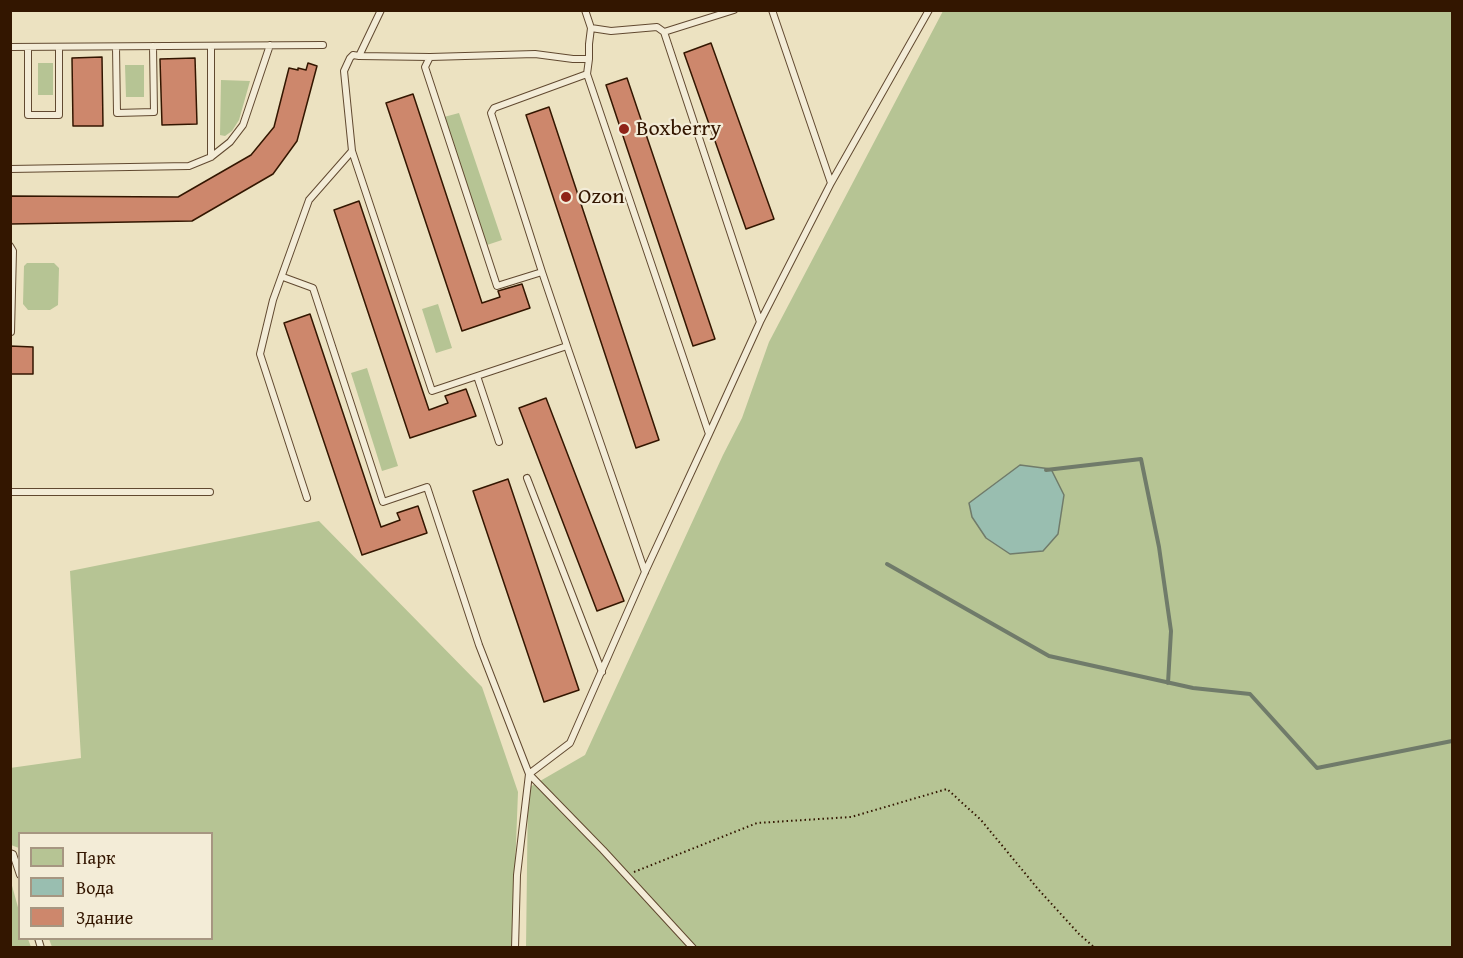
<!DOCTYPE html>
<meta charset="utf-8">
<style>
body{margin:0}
#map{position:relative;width:1463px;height:958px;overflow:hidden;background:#ece2c1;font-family:"Gentium Book Plus",serif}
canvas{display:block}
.frame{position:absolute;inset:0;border:12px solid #331600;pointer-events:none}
.legend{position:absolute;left:18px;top:832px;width:195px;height:108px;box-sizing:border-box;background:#f3ecd7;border:2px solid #a69681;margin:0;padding:8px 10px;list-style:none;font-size:18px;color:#331600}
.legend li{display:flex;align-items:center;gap:12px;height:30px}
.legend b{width:30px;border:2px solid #a69681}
</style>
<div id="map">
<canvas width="1463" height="958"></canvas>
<div class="frame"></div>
<ul class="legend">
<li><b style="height:16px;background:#b6c494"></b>Парк</li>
<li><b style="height:16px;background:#99beb0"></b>Вода</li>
<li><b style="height:16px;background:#cd876c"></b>Здание</li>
</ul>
</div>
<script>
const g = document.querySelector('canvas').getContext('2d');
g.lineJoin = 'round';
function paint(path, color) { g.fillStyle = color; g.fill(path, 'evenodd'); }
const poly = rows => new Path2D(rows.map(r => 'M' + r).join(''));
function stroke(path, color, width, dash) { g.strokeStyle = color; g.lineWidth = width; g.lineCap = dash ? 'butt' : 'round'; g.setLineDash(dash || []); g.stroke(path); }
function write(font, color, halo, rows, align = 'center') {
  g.font = font + ' "Gentium Book Plus",serif'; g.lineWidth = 4.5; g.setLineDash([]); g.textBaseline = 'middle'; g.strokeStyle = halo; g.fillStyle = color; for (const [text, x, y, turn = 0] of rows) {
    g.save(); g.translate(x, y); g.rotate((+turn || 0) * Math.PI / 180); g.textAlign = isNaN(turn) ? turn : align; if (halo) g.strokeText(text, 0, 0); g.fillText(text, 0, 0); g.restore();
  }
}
paint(poly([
 [943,11,1452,11,1452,947,526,948,528,788,585,755,723,455,742,418,769,342],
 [38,63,53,63,53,95,38,95],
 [125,65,144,65,144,97,126,97],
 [221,80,250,81,239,120,232,131,225,136,220,135],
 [459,113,502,240,487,245,444,117],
 [27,263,54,263,59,268,58,305,50,310,28,310,23,304,24,266],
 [438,304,452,348,436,353,422,309],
 [367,368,398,466,382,471,351,373],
 [319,521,482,687,518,792,512,947,52,947,49,939,212,938,212,834,20,834,19,848,11,845,10,768,81,758,70,571],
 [11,882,19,911,20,938,28,939,31,947,11,947]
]), '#b6c494');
const water = poly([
 [1020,465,1051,469,1064,495,1058,534,1043,551,1010,554,986,538,972,517,969,503,1020,465]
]);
paint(water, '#99beb0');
stroke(water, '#707b6a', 1.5);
stroke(poly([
 [1046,470,1141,459,1159,547,1171,631,1168,683],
 [887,564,1049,656,1193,688,1250,694,1317,768,1452,741]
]), '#707b6a', 4);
const building = poly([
 [711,43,774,219,746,229,684,53,711,43],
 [102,57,103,126,73,126,72,58,102,57],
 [195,58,197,124,162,125,160,59,195,58],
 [308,63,317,66,297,141,273,174,192,221,10,224,10,196,178,197,251,155,274,127,289,68,298,70,298,68,306,70,308,63],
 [627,78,715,339,693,346,606,85,627,78],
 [413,94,482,303,500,297,498,291,522,284,530,308,462,331,386,103,413,94],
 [549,107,659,440,636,448,526,115,549,107],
 [359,201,429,410,448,403,445,396,466,389,476,416,410,438,334,210,359,201],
 [310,314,381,527,400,520,397,513,418,506,427,533,362,555,284,323,310,314],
 [10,346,33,347,33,374,10,374,10,346],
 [546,398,624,601,597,611,519,408,546,398],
 [508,479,579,690,544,702,473,491,508,479]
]);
paint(building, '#cd876c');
stroke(building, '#331600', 1.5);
const service = poly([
 [381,10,359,56,430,57],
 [664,32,734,10],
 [211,46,211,157],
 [10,47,323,45],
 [28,47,28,115,59,115,59,47],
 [116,47,117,113,154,112,153,46],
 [587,74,709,434,760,322,664,32,657,27,611,31,591,28],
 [352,151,432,391,567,346,542,272,497,286,425,67,430,57,535,54,573,59,589,59,589,44,591,28,585,10],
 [10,169,189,166,211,157,230,142,243,125,270,45],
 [831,183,929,10],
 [10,246,13,251,11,332],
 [542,272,491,113,494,108,587,74,589,59],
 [283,277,313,288,383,502,427,487,479,645,529,774,603,850,693,948],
 [760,322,831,183,772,10],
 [567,346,645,572],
 [477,376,499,442],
 [527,478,602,672],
 [10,492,210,492],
 [307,498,260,354,273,300,309,200,352,151,344,71,350,58,353,55,359,56],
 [10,853,13,854,20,875],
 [38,938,41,948],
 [515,948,517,875,529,774,570,743,645,572,709,434]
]);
stroke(service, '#614930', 8);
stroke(poly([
 [1451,10,1452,12],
 [634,872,757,823,851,817,947,789,981,820,1038,889,1079,934,1095,948]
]), '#331600', 2, [1.5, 3]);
stroke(service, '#f3ecd7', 6);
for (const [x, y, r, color] of [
 [624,129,6,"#8f2418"],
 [566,197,6,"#8f2418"]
]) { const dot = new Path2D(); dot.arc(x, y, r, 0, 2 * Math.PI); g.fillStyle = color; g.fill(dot); stroke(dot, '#f3ecd7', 2); }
write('22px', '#331600', '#f3ecd7', [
 ["Boxberry",636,129],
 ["Ozon",578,197]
], 'left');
</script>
